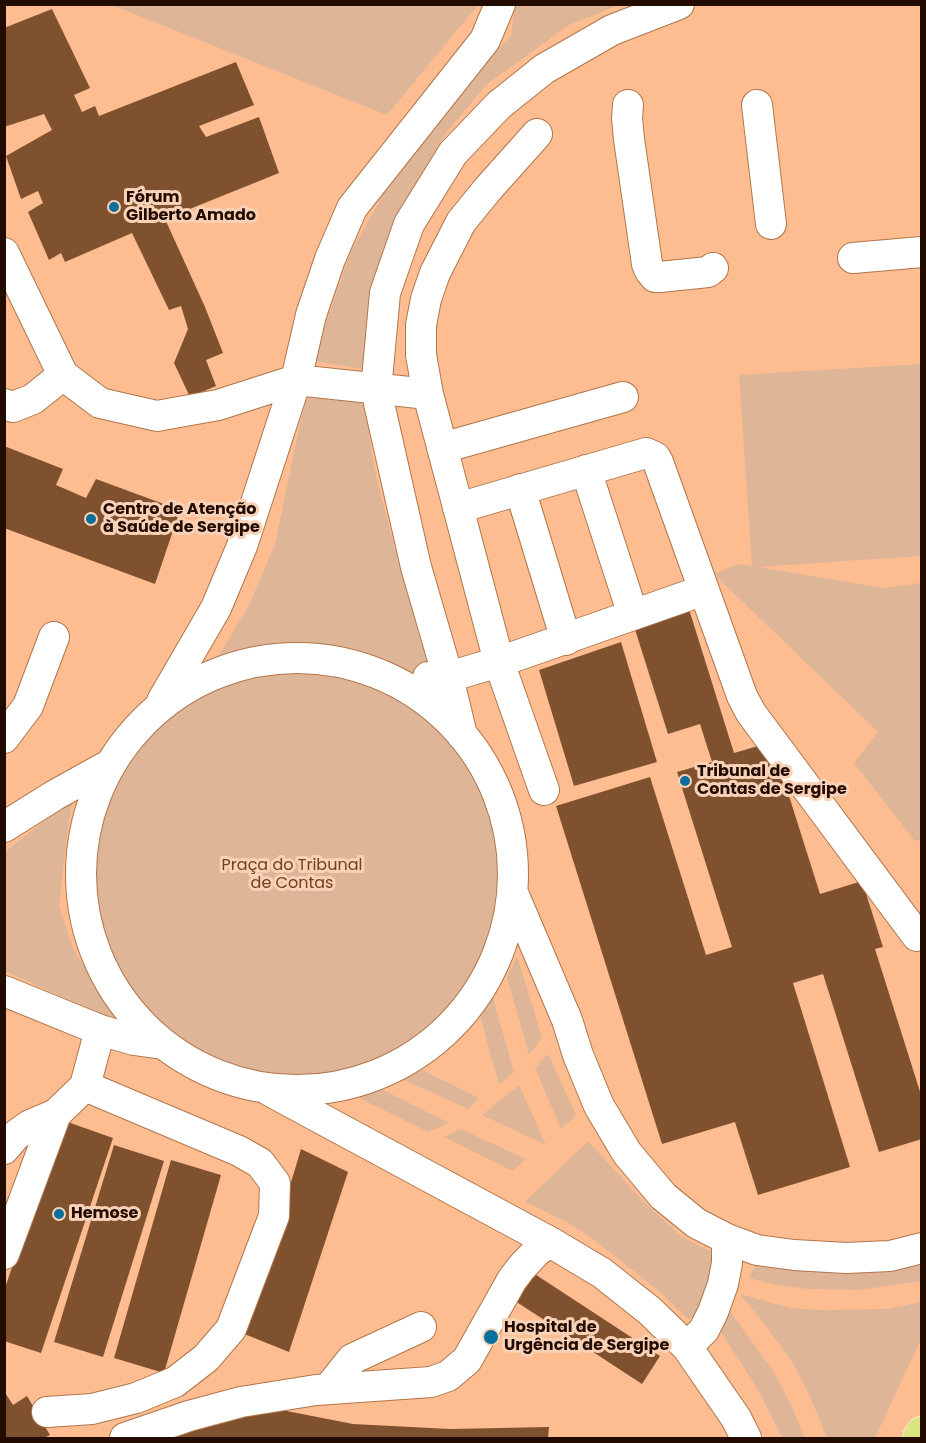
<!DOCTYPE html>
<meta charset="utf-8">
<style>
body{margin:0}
#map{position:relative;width:926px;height:1443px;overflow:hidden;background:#fdbd91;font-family:Poppins,sans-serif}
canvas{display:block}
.frame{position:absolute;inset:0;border:6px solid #220c00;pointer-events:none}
</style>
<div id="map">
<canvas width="926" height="1443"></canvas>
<div class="frame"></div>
</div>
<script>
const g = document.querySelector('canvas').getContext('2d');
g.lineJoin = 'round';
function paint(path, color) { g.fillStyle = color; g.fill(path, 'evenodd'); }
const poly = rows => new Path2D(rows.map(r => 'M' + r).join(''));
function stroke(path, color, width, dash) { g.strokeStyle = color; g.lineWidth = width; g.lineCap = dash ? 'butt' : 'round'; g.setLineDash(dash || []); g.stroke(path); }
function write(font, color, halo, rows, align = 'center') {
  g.font = font + ' Poppins,sans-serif'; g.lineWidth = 6; g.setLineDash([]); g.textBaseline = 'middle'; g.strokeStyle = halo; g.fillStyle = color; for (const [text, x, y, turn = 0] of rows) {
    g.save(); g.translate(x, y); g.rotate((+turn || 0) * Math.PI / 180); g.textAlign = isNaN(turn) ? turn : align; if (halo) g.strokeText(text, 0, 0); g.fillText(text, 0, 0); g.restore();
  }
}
paint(poly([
 [112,5,478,5,387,115],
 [515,5,619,5,569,25,486,85,447,132,412,189,383,254,368,370,313,361,350,253,399,167,461,88,511,36],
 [921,364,921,556,758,567,884,588,921,583,921,841,914,840,854,763,878,732,714,574,738,564,752,566,739,375],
 [307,390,365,401,374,468,399,564,437,681,369,659,299,643,212,667,249,605,275,544],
 '80 875a215 215 0 1 1 430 0a215 215 0 1 1-430 0Z',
 [73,798,67,834,59,906,73,948,116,1021,5,971,5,852],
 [517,956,542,1038,529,1055,507,978],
 [493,998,514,1072,499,1085,479,1012],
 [548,1054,576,1115,561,1129,535,1068],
 [416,1067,479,1098,468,1109,400,1078],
 [373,1085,449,1123,428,1132,349,1093],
 [519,1085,546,1145,482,1115],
 [461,1129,526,1159,513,1171,444,1137],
 [588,1141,641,1199,682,1237,716,1254,699,1315,688,1319,660,1292,593,1239,565,1221,525,1202],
 [758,1259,782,1267,832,1273,888,1271,921,1263,921,1281,860,1290,807,1289,775,1285,749,1278],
 [740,1294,791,1308,821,1310,885,1309,921,1302,921,1339,875,1438,827,1438,809,1394,792,1362,766,1326],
 [729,1310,774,1372,792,1407,805,1438,782,1438,758,1390,719,1329]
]), '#dfb598');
paint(poly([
 [52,9,90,88,74,95,82,112,95,106,99,116,236,62,254,105,199,126,206,137,259,117,279,173,165,219,205,307,223,353,206,360,216,386,190,397,174,363,188,329,181,306,169,310,132,233,65,262,61,253,49,260,28,212,43,203,38,191,21,199,6,156,52,130,44,114,4,127,4,28],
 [4,446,63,469,56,485,86,498,96,479,180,510,155,584,4,528],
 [688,606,734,753,772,742,820,894,862,881,883,947,875,949,922,1098,922,1139,879,1152,823,974,793,983,850,1167,758,1195,735,1122,662,1144,556,806,650,777,706,955,732,947,677,772,712,762,700,724,668,734,633,623],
 [621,642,657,762,574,786,539,670],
 [62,1120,113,1138,41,1353,4,1341,4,1291],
 [114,1145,164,1161,103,1357,54,1342],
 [301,1149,348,1172,289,1352,242,1333,274,1239],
 [171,1160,221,1175,164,1373,114,1358],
 [524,1267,660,1356,642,1384,506,1295],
 [4,1391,13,1405,27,1396,50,1435,44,1438,4,1438],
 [266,1407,353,1424,450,1429,549,1427,548,1438,147,1438]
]), '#80512e');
const minor = poly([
 [628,105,627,118,629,139,647,264,650,271,655,277,660,277,708,272,713,268],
 [757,105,771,224],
 [537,134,487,190,461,222,435,273,426,299,421,325,421,355,428,394,499,662,544,790],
 [4,253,63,375,100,403,157,416,218,405,296,380,428,394],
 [853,258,922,252],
 [4,404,13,407,33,399,63,375],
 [442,448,623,397],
 [586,470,633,615],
 [520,489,566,640],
 [458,508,646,453,655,457,658,462,742,696,751,713,917,936],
 '81 874a216 216 0 1 1 432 0a216 216 0 1 1-432 0Z',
 [428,677,448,677,499,662,704,590],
 [162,701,216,608,242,546,296,380,311,315,330,259,352,208,485,40,500,4],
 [462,735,448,677,416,567,376,390,385,293,409,224,453,153,499,105,544,69,612,30,679,4],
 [4,738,28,706,54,637],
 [4,827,55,795,109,765],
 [513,893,567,1020,578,1055,599,1106,627,1153,663,1196,696,1223,727,1239,757,1250,794,1255,846,1258,890,1256,922,1248],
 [4,991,100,1030,134,1040,163,1044],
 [270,1091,550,1242,602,1273,650,1311,687,1347,736,1418,746,1438],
 [4,1149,16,1135,30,1125,56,1114,85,1086,100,1030],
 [4,1254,56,1114],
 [687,1347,704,1330,713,1312,723,1284,727,1263,727,1239],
 [328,1389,352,1359,421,1327],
 [47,1412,92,1409,136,1398,175,1382,206,1358,231,1329,274,1216,275,1183,260,1163,239,1151,85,1086],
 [125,1438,189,1416,241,1402,316,1390,431,1382,448,1376,467,1360,512,1280,521,1268,537,1251,550,1242]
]);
const major = poly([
 [919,1438,922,1433]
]);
stroke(minor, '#b1764b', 32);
stroke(major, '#fff', 34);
stroke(minor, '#fff', 30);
stroke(major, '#dae580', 33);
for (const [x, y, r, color] of [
 [114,207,6,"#086f9c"],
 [91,519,6,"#086f9c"],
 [685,781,6,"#086f9c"],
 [59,1214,6,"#086f9c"],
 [491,1337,8,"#086f9c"]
]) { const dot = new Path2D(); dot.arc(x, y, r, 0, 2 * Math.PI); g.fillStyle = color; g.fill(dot); stroke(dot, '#f8d1b7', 2); }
write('bold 16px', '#220c00', '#f8d1b7', [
 ["Fórum",126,198],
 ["Gilberto Amado",126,216],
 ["Centro de Atenção",103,510],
 ["à Saúde de Sergipe",103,528],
 ["Tribunal de",697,772],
 ["Contas de Sergipe",697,790],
 ["Hemose",71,1214],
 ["Hospital de",504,1328],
 ["Urgência de Sergipe",504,1346]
], 'left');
write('16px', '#734118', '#f8d1b7', [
 ["Praça do Tribunal",292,866],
 ["de Contas",292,884]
]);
</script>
